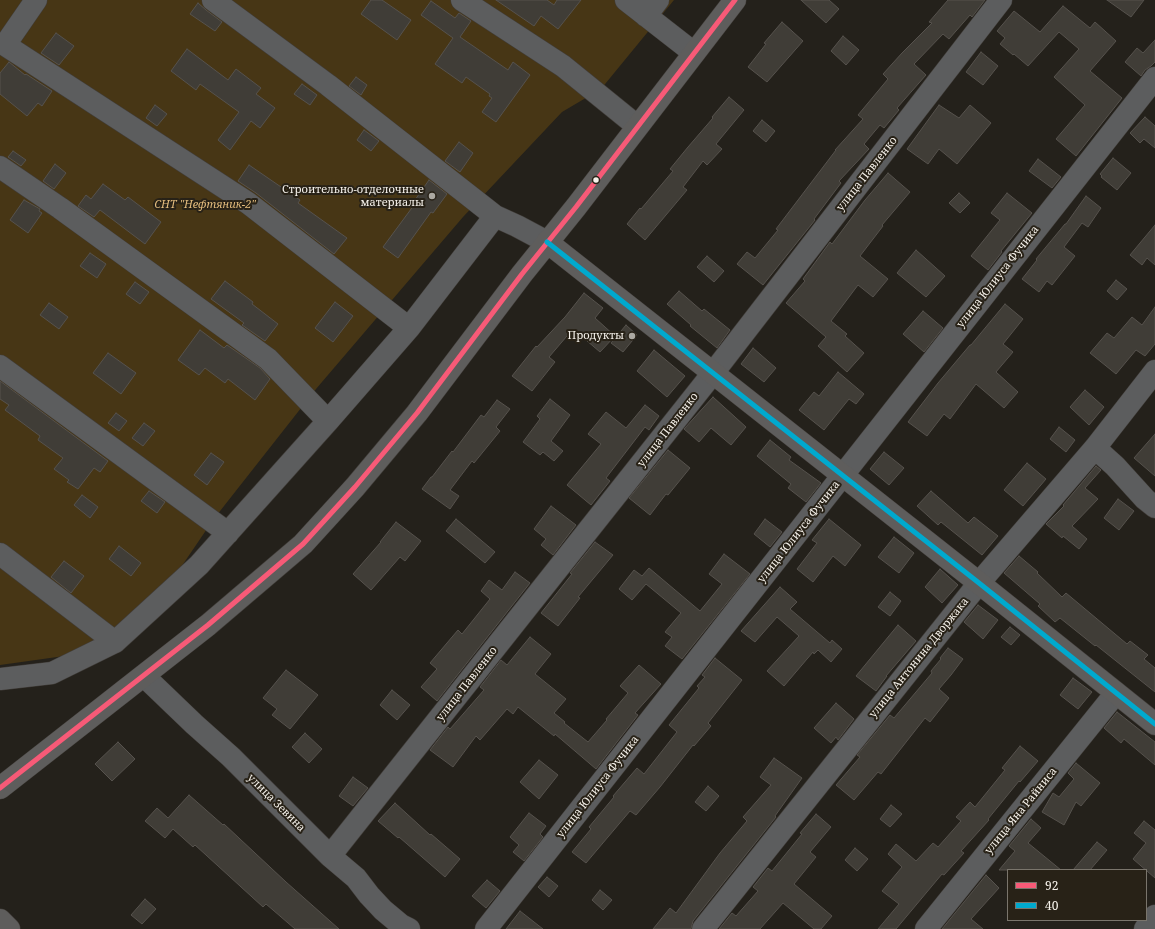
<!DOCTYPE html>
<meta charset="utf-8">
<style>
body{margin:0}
#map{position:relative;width:1155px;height:929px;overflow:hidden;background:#24211b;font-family:"Noto Serif",serif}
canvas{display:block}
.legend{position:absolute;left:1007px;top:869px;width:140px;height:52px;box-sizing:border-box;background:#282217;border:1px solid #7a756c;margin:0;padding:5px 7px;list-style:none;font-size:12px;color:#f6f2eb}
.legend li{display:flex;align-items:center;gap:8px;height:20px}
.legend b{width:20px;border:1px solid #7a756c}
</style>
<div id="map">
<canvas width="1155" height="929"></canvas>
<ul class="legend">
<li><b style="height:5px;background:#f75a77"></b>92</li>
<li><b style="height:5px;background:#00a9ce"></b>40</li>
</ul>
</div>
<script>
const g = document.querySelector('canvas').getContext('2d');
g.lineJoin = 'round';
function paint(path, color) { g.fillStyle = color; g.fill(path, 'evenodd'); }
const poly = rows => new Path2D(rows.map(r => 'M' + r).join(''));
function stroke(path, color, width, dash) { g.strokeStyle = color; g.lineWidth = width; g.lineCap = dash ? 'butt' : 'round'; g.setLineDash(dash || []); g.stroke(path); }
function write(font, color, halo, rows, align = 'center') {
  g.font = font + ' "Noto Serif",serif'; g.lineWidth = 4; g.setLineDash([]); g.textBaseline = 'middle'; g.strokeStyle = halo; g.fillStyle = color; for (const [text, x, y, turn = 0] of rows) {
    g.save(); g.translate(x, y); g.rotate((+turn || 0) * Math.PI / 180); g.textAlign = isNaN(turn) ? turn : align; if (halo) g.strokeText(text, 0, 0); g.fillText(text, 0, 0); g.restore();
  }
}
paint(poly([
 [0,0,674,0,601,89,562,112,463,217,316,389,213,520,156,604,100,651,0,665]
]), '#473615');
const building = poly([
 [371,0,382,0,411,20,397,40,361,14,371,0],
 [496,0,547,0,554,5,557,0,581,0,558,29,541,16,534,26,496,0],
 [801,0,829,0,839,9,826,23,801,0],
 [948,0,985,0,972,17,970,15,949,39,943,34,914,64,926,75,897,108,899,110,884,128,880,125,864,144,869,149,839,181,841,183,814,219,815,220,763,285,737,264,747,252,755,258,778,230,776,229,836,150,835,150,863,119,858,115,888,79,883,74,902,53,932,23,929,22,948,0],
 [1107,0,1144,0,1131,17,1107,0],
 [431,1,455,18,459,13,471,21,460,37,508,70,513,62,530,75,496,122,482,112,492,98,489,96,490,94,466,77,462,83,435,64,453,38,421,15,431,1],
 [198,3,206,10,222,22,215,31,190,14,198,3],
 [1063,6,1090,28,1095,22,1116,41,1090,71,1122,98,1076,156,1056,139,1085,105,1054,77,1079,49,1059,32,1028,66,1014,54,1013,55,1000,44,1005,38,997,31,1014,11,1040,32,1063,6],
 [782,22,803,41,767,82,748,67,766,44,764,43,782,22],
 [56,33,74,46,59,65,41,53,56,33],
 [843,36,859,50,846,65,831,51,843,36],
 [1155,40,1155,62,1151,66,1145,70,1141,76,1125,62,1137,48,1143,53,1155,40],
 [187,49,228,80,236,69,261,88,256,94,275,108,260,128,251,121,230,150,218,140,239,112,200,84,196,90,171,71,187,49],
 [981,52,998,66,983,85,966,72,981,52],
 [9,62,25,75,26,74,52,91,42,106,38,103,27,116,0,94,0,73,9,62],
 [356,77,367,85,361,95,349,86,356,77],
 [302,84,317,95,310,105,294,94,302,84],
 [729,97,744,110,716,144,722,149,707,165,703,161,683,187,687,190,645,240,627,224,640,208,641,209,673,171,670,169,688,147,713,118,712,117,729,97],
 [155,105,167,114,157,126,146,118,155,105],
 [939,105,959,118,970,105,991,123,957,164,939,149,928,164,907,149,939,105],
 [1145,117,1155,126,1155,148,1144,139,1140,143,1130,133,1145,117],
 [762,120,775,131,766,142,753,131,762,120],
 [364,130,379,141,371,151,357,140,364,130],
 [459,142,473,153,460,172,445,161,459,142],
 [13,151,26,160,21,166,8,157,13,151],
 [1113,158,1131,173,1117,190,1101,177,1102,176,1100,174,1113,158],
 [1038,159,1061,177,1052,188,1029,171,1038,159],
 [55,164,66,173,54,189,43,181,55,164],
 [249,165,300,200,298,203,347,238,334,254,256,193,238,181,249,165],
 [888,173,910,192,882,225,883,226,860,256,888,279,873,297,858,285,831,321,847,334,845,336,864,353,847,372,818,346,826,337,786,303,805,281,803,279,830,242,832,244,865,200,888,173],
 [429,180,447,194,433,213,431,212,398,258,383,247,417,201,415,200,429,180],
 [103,184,125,200,128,197,161,222,145,244,100,210,94,217,78,206,86,195,91,199,103,184],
 [959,193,970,203,960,213,949,203,959,193],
 [1007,193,1032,213,1001,251,1002,252,988,270,971,256,1000,220,991,213,1007,193],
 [1086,196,1101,208,1088,227,1082,223,1064,247,1075,256,1052,285,1047,281,1039,292,1022,279,1037,260,1036,259,1065,224,1066,224,1086,196],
 [24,200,40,209,39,211,42,213,28,233,10,220,24,200],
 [1155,225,1155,265,1147,258,1142,265,1130,255,1155,225],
 [916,250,945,276,926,297,897,273,916,250],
 [90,253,106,264,97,278,80,266,90,253],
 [707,256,724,271,714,282,697,267,707,256],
 [1116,280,1127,289,1117,300,1107,291,1116,280],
 [225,281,253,302,252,304,278,324,265,341,242,325,244,323,211,299,225,281],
 [135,282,149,292,140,304,126,294,135,282],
 [679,291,702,311,704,309,730,330,717,348,690,326,691,325,667,304,679,291],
 [584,293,603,308,595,318,615,336,600,352,573,329,549,357,555,362,532,391,512,376,536,346,537,347,565,317,584,293],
 [335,302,353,316,333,342,315,328,335,302],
 [49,303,68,317,59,329,40,315,49,303],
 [1005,304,1023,319,1003,344,1013,352,996,372,1018,392,1004,408,976,384,950,419,944,414,927,436,908,422,938,383,970,345,971,345,1005,304],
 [1155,307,1155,344,1145,356,1136,350,1116,374,1090,353,1107,333,1114,338,1132,317,1142,325,1155,307],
 [923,311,943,328,924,352,903,334,923,311],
 [626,325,637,335,623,352,611,343,626,325],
 [200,330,224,348,227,345,260,368,270,379,255,400,228,379,225,383,205,368,199,375,178,360,200,330],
 [753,348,776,368,764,382,741,364,753,348],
 [654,350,685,376,667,397,637,371,654,350],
 [108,353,136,373,121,394,93,373,108,353],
 [838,372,864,394,856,404,849,399,824,430,799,410,814,392,819,396,838,372],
 [0,381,108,461,100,472,94,468,78,489,67,482,69,480,54,469,63,458,38,440,40,436,5,410,9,405,0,399,0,381],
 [1085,390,1104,407,1089,425,1070,407,1085,390],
 [713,397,746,427,731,445,711,428,699,442,684,429,713,397],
 [550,399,570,415,551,441,563,451,554,461,543,452,540,455,523,442,540,419,537,416,550,399],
 [497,400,510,409,496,427,500,431,474,463,472,461,450,490,459,496,450,509,422,489,431,477,432,477,452,451,453,452,481,415,484,417,497,400],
 [645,405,659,416,649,430,645,427,606,478,610,481,591,505,567,485,601,444,588,434,606,412,626,428,645,405],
 [116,413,127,421,119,431,108,423,116,413],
 [144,423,155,431,143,446,132,438,144,423],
 [1059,427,1075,440,1066,452,1050,439,1059,427],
 [1155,434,1155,476,1134,458,1155,434],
 [770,440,791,457,789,460,821,483,806,502,788,488,791,484,757,456,770,440],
 [668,450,690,468,668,495,666,494,650,515,629,498,668,450],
 [884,452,904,468,889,485,870,469,884,452],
 [211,453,224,462,207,485,194,475,211,453],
 [1027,463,1046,479,1023,506,1004,490,1027,463],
 [1096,466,1101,470,1085,488,1098,499,1072,526,1087,539,1079,549,1063,536,1062,538,1046,524,1064,506,1063,505,1096,466],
 [149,491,165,502,157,513,141,501,149,491],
 [931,491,968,523,974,517,998,536,982,555,941,522,938,525,917,506,931,491],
 [82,495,98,507,90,518,74,505,82,495],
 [1118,499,1134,511,1119,530,1104,518,1118,499],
 [551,506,576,525,553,555,541,545,546,539,534,529,551,506],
 [456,519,495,552,485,563,446,531,456,519],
 [765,519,782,532,770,547,754,534,765,519],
 [829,519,861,545,845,566,833,556,813,582,797,569,817,543,812,540,829,519],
 [396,522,421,541,405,561,400,557,371,590,353,574,381,542,380,542,396,522],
 [894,537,914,553,899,573,878,557,894,537],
 [595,542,613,555,578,597,580,598,558,626,541,613,572,574,570,573,595,542],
 [119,546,141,563,131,576,109,559,119,546],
 [724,554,750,574,682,659,665,646,672,637,665,632,681,613,646,584,632,600,619,589,634,570,642,576,649,568,700,611,722,584,709,574,724,554],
 [1019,556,1038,572,1037,573,1062,597,1066,593,1127,644,1130,641,1148,655,1144,659,1155,668,1155,692,1096,645,1095,646,1060,618,1055,622,1038,606,1040,604,1004,573,1019,556],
 [64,561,84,576,71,593,51,577,64,561],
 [940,569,958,585,942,603,925,587,940,569],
 [515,572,530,583,437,701,421,687,437,669,430,663,458,630,462,634,490,599,481,591,489,580,502,590,515,572],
 [780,587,797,602,790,609,830,643,832,640,842,649,831,662,818,650,814,654,813,652,784,686,767,671,799,636,777,617,755,642,741,631,780,587],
 [890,592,901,601,890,616,878,607,890,592],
 [978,605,998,620,983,639,964,622,978,605],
 [898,625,916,641,886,676,887,676,876,691,856,676,898,625],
 [1010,627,1020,635,1011,645,1001,637,1010,627],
 [530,637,551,654,535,674,566,699,554,713,565,722,564,723,588,742,607,720,606,719,628,693,620,686,639,665,661,684,635,713,638,715,596,769,555,734,554,736,518,707,513,714,507,709,480,740,476,736,453,767,430,750,448,727,450,729,484,690,480,687,501,660,507,665,530,637],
 [948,648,963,659,951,675,939,689,949,698,930,722,925,718,881,774,878,772,854,800,836,785,860,757,857,755,890,715,894,718,932,673,931,671,941,659,940,658,948,648],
 [715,658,742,680,708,723,711,726,694,746,693,745,660,787,636,815,630,811,586,863,572,852,591,829,589,827,614,797,613,796,637,768,644,774,677,732,669,725,699,688,697,686,705,677,702,675,715,658],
 [286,670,318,695,290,729,272,715,277,709,263,698,286,670],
 [1073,678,1092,692,1078,709,1060,695,1073,678],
 [392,690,410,705,397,720,380,705,392,690],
 [836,703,854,719,838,740,836,737,831,743,814,728,836,703],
 [1117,712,1155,742,1155,765,1124,739,1121,743,1104,728,1117,712],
 [305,733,322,749,309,763,292,747,305,733],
 [118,742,135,759,112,781,95,764,118,742],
 [1020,746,1038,761,1020,782,1019,781,988,819,989,820,961,851,964,853,944,875,942,874,896,929,878,929,899,904,882,891,902,867,888,854,896,844,916,861,933,843,938,847,961,821,956,817,970,802,975,807,1005,770,1002,768,1020,746],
 [774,758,802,778,775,816,776,817,693,921,691,929,653,929,670,908,676,913,720,853,747,821,743,817,771,785,760,777,774,758],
 [539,760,558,775,539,799,520,782,539,760],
 [1076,763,1100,783,1081,806,1076,802,1064,825,1042,812,1053,793,1059,797,1074,779,1068,773,1076,763],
 [353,777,368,788,353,806,339,796,353,777],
 [708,786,719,796,706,811,695,802,708,786],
 [189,795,223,825,224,824,286,882,339,929,295,929,266,904,263,907,195,845,193,847,173,829,165,838,145,821,157,808,168,818,189,795],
 [395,803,430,835,431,834,460,859,445,877,399,837,398,838,378,821,395,803],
 [891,805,902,814,890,827,880,819,891,805],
 [529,813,546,826,540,834,543,837,524,861,513,852,519,845,510,837,529,813],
 [816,814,831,827,810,852,816,857,794,884,832,916,821,929,814,929,783,903,760,929,719,929,732,913,736,916,758,891,753,887,768,868,772,871,802,834,800,833,816,814],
 [1031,819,1041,828,1028,843,1061,870,999,870,1015,851,1009,846,1031,819],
 [1144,821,1155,830,1155,878,1133,859,1146,843,1134,833,1144,821],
 [1097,842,1107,850,1090,870,1073,870,1097,842],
 [855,848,868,859,857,871,845,860,855,848],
 [986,875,999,888,971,919,983,929,942,929,986,875],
 [547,877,558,886,549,897,538,887,547,877],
 [487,880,500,891,486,908,472,896,487,880],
 [600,890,612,900,603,910,592,900,600,890],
 [145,899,156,909,142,924,131,915,145,899],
 [520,911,543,929,506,929,520,911]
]);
paint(building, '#403d37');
stroke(building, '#56524d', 1);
const minor = poly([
 [36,0,5,45,248,203,409,328],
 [213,0,328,85,495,216,517,226,547,242],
 [462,0,563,66,637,126],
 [626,0,694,53],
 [646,16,658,0],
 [0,167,60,208,268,359,328,421,409,328,495,216],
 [0,366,228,533],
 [1095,448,1115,466,1145,499,1155,507],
 [0,554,115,642],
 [144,676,194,724,231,757,330,856,356,878,369,895,383,910,401,925,409,929],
 [0,679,52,673,115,642,199,565,328,421],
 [330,856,713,373,1001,0],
 [486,929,1155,78],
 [703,929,979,583,1095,448,1155,371],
 [926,929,1116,693],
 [1145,929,1155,916]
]);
const major = poly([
 [547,242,979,583,1155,724],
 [0,788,208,625,303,544,355,487,417,413,522,274,576,207,735,0],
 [0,920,9,929]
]);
stroke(minor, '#413d39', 23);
stroke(major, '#413d39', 23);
stroke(minor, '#5c5d5e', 22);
stroke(major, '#5e5d5c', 22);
stroke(poly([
 [0,788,208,625,303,544,355,487,417,413,522,274,576,207,735,0]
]), '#f75a77', 5);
stroke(poly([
 [547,242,979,583,1155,724]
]), '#00a9ce', 5);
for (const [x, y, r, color] of [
 [596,180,3.5,"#f6f2eb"],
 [432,196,4,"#aca9a2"],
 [632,336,4,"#aca9a2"]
]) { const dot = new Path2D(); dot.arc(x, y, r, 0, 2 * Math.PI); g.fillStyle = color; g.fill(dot); stroke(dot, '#282217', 1.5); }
write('11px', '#f6f2eb', '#282217', [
 ["улица Павленко",867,174,-52],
 ["улица Юлиуса Фучика",998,277,-52],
 ["улица Павленко",668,430,-52],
 ["улица Юлиуса Фучика",799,532,-52],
 ["улица Антонина Дворжака",919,658,-51],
 ["улица Павленко",467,684,-52],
 ["улица Юлиуса Фучика",598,787,-52],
 ["улица Зевина",276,803,45],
 ["улица Яна Райниса",1021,811,-51]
]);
write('11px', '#f6f2eb', '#282217', [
 ["Строительно-отделочные",424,190],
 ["материалы",424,203],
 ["Продукты",624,336]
], 'right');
write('italic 11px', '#e3bc7d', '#282217', [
 ["СНТ \"Нефтяник-2\"",205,205]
]);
</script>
